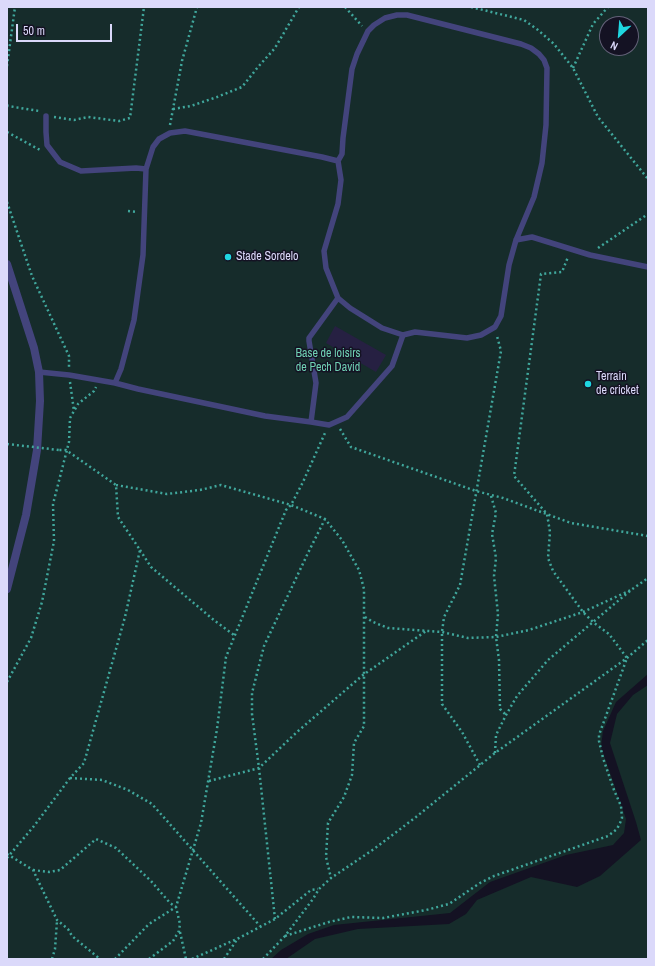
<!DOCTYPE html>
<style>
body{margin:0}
#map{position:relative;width:655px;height:966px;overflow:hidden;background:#141223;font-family:"Archivo Narrow",sans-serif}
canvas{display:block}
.frame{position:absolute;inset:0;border:8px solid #dbd9fa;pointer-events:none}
.north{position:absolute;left:599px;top:16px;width:40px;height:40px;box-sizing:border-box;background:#141223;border:1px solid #646279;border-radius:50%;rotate:206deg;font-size:11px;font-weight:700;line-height:16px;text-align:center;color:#dbd9fa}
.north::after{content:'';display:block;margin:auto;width:14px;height:18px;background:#1fd6e0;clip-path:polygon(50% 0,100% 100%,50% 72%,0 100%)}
.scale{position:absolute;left:16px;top:24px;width:96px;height:18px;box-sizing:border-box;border:2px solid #dbd9fa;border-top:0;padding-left:5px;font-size:12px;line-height:14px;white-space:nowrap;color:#dbd9fa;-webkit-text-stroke:3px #141223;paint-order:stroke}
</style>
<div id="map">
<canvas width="655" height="966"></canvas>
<div class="frame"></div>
<div class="north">N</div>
<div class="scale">50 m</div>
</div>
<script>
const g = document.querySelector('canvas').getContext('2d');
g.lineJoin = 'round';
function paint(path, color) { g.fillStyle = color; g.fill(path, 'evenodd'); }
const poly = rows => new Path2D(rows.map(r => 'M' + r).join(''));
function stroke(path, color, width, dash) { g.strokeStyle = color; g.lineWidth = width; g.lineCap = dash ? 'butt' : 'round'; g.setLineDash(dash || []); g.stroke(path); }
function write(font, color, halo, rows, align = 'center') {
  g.font = font + ' "Archivo Narrow",sans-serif'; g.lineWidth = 3; g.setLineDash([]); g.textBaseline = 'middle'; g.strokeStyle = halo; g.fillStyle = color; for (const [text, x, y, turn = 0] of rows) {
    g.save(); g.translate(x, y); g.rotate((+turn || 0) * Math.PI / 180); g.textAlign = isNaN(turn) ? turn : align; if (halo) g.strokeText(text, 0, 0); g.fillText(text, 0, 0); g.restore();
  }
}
paint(poly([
 [7,7,648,7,648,674,616,702,603,731,601,747,626,819,624,833,613,845,566,855,490,882,450,913,334,925,308,934,281,950,271,959,7,959],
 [607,24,631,24,631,48,607,48],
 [648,685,648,959,286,959,315,939,358,929,449,924,466,914,477,900,531,877,577,887,600,876,641,840,636,822,610,743,617,714,633,695]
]), '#162c2b');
paint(poly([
 [335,326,386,355,376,372,326,343]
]), '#262042');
stroke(poly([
 [345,7,362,26],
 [471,7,524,20,538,30,554,44,573,68,598,117,648,179],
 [7,66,15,7],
 [573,68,593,24,608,7],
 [7,105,8,106,39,111],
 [173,109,191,106,217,97,242,87,258,67,275,48,299,7],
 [54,117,74,120,88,117,119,121,130,118,144,7],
 [170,125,182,61,197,7],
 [7,132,40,150],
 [7,202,32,276,69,356,69,367],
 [128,211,137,212],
 [598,248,648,214],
 [70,382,74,411],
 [340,429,351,447,476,491,503,498,571,523,648,536],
 [116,485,167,494,200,490,221,485,291,505,325,519,342,540,359,570,364,589,364,726,354,743,352,775,344,797,328,823,326,857,331,878],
 [491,496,496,513,492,534,496,558,494,576,498,614,496,637,499,660,500,709,506,715],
 [140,550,151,567,215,621,234,635],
 [365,617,373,622,388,628,442,632,468,638,496,637,529,630,583,612,631,590],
 [7,682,31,638,42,602,54,541,53,504,69,442,70,418,78,404,94,391,96,387],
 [495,753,496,735,506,715,517,696,548,660,631,590,648,578],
 [480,765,462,732,442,704,442,632,444,617,460,585,501,351,497,336],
 [70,778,102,780,128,790,152,804,260,926],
 [209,781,259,768,297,732,363,675,426,631],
 [7,854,33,870,57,920,68,929,72,936,100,959],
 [7,858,34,826,70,778,84,763,125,617,140,550,118,517,116,485,66,450,59,450],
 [33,870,49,872,60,870,96,839,116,848,151,881,170,903,176,907,149,924,115,959],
 [275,919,259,768,252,714,252,693,264,646,308,553,325,519],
 [180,932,186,959],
 [285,936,329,922,351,917,383,918,426,910,449,904,480,883,494,876,608,836,617,829,620,823,622,818,621,806,614,790,603,758,599,741,599,735,627,658,609,634,593,622,583,612,553,571,548,558,550,532,547,514,514,476,541,274,562,272,568,257],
 [52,959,55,949,57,921],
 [149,959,173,941,179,931,180,924,176,907,201,823,217,729,226,657,286,510,291,505,303,482,325,433],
 [192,959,239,938,275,919,311,890,318,889],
 [224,959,238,938],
 [263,959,285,936,313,899,319,889,331,878,374,849,416,817,495,753,627,658,648,640]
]), '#40a79c', 2.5, [2, 3]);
stroke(poly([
 [46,116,46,132,47,145,60,162,81,171,136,168,146,169],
 [338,161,342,154,343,138,352,69,357,54,368,31,374,25,385,18,397,15,407,15,521,44,531,48,539,54,544,60,547,68,546,125,542,163,534,197,516,240,509,265,501,316,495,327,481,335,467,338,415,332,403,335],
 [516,240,532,237,590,255,648,267],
 [39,372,69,375,115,383,138,389,265,416,311,422,316,383,309,341,309,338,338,298],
 [115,383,121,369,134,320,143,255,146,169,153,147,159,139,170,133,185,131,322,157,338,161,341,180,338,204,324,251,326,268,338,298,350,308,382,328,403,335,392,366,347,417,329,425,311,422]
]), '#43447c', 5.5);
stroke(poly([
 [7,264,34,348,39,372,40,401,37,450,26,515,7,589]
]), '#43447c', 8);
stroke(poly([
 [7,444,59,450]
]), '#40a79c', 2.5, [2, 3]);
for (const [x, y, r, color] of [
 [228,257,4,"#1fd6e0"],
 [588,384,4,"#1fd6e0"]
]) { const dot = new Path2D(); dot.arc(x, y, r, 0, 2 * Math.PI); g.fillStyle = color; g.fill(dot); stroke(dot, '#141223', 1.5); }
write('12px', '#dbd9fa', '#141223', [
 ["Stade Sordelo",236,257],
 ["Terrain",596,377],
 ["de cricket",596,391]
], 'left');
write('12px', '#6fd0b3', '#141223', [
 ["Base de loisirs",328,354],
 ["de Pech David",328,368]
]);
</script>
